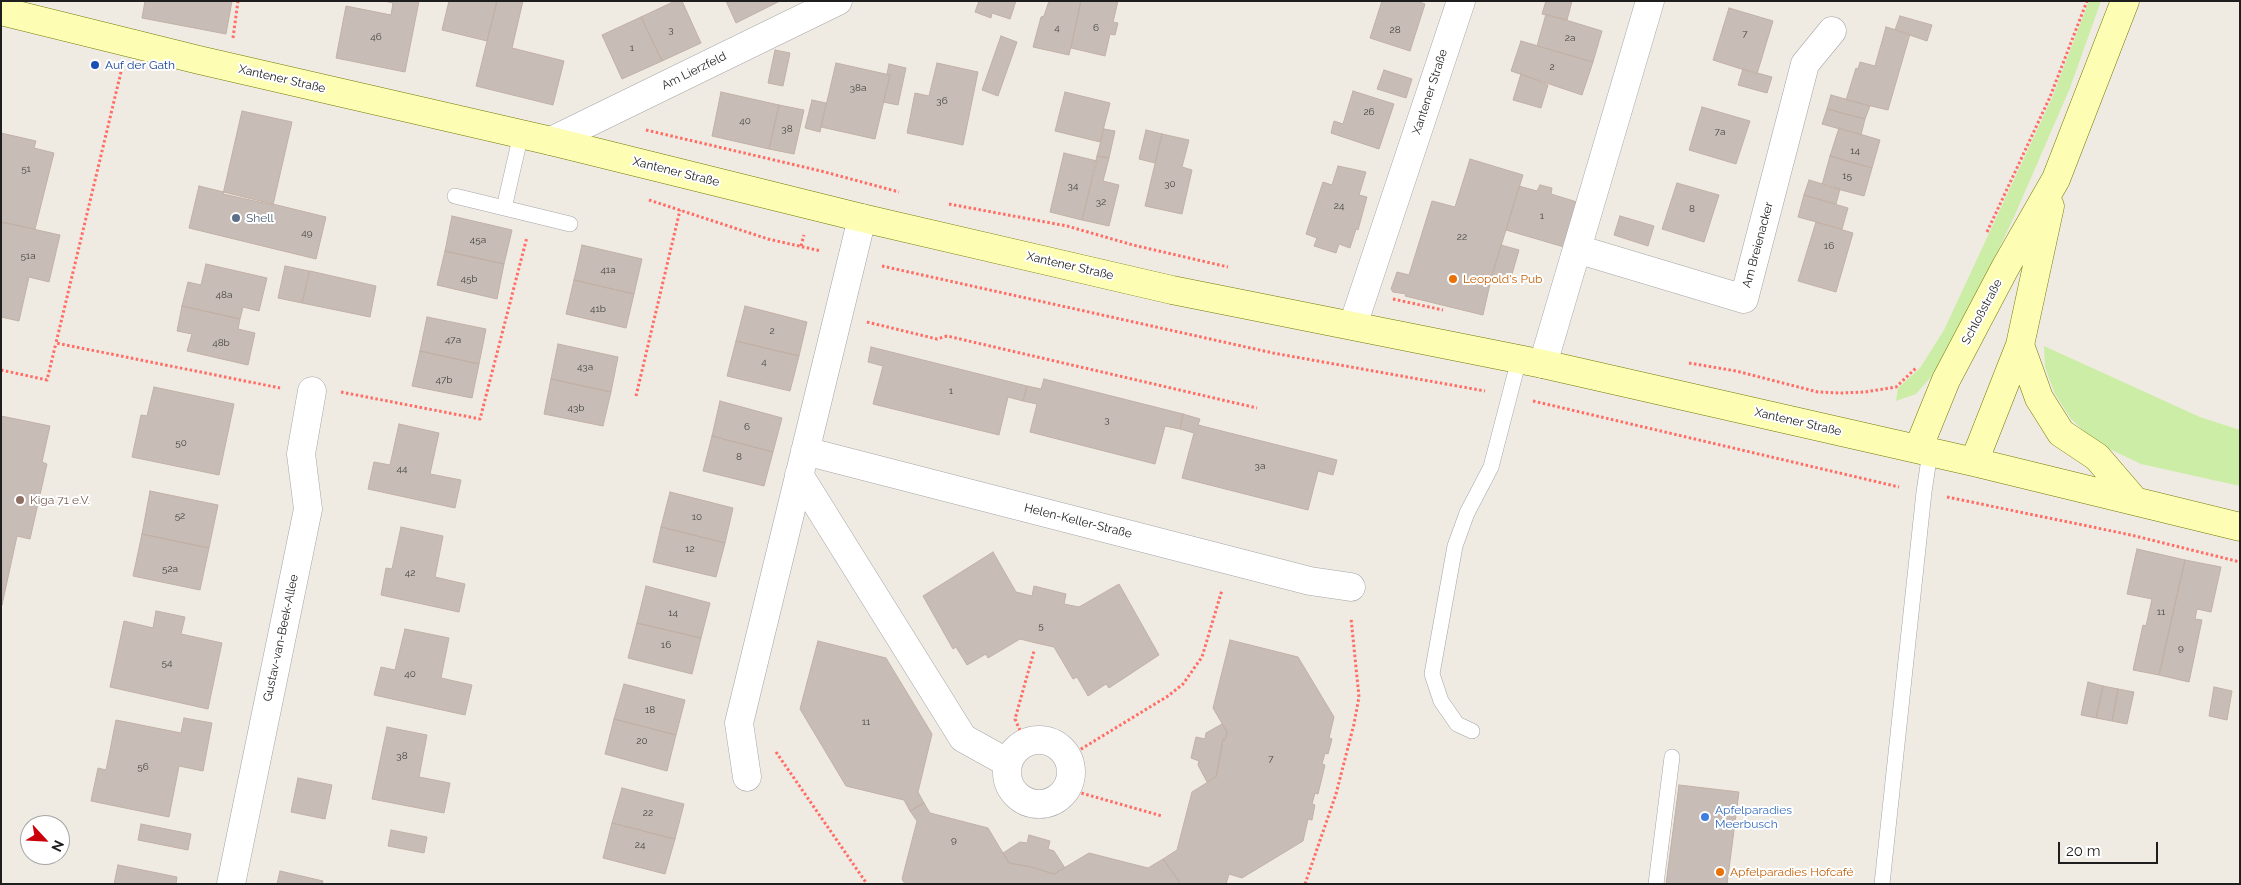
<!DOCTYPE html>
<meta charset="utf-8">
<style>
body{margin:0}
#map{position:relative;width:2241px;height:885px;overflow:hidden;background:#efebe3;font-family:Raleway,sans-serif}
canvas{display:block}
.frame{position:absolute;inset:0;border:2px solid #1e1e1e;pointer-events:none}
.north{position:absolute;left:20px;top:815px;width:50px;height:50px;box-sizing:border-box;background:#fff;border:1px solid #a5a5a5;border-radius:50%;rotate:115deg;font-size:14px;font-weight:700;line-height:20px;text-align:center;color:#1e1e1e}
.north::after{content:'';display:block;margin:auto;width:18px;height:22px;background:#cc000a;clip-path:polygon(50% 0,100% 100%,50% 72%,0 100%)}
.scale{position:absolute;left:2058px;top:842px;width:100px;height:22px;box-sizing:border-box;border:2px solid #1e1e1e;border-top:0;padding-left:6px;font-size:15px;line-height:18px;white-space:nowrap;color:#1e1e1e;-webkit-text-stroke:4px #fff;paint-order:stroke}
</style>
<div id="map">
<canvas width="2241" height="885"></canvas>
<div class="frame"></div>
<div class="north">N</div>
<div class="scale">20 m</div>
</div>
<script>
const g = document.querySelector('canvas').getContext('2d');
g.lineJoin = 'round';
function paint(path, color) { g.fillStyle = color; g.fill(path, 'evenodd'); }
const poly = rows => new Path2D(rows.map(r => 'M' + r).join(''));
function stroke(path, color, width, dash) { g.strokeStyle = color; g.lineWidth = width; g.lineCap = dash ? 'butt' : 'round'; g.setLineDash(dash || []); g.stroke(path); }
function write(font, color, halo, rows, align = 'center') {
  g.font = font + ' Raleway,sans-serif'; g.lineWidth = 4; g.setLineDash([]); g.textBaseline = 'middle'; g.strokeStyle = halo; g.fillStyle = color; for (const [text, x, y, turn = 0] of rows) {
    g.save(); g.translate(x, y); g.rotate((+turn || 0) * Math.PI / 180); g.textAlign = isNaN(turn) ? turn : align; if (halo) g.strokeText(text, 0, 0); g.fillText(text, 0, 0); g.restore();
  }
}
paint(poly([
 [2089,1,2101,1,2070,88,2014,217,1970,309,1931,377,1916,394,1896,401,1898,388,1920,368,1944,330,2052,98],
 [2044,346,2200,417,2240,430,2240,486,2141,464,2097,443,2071,419,2055,394,2045,367]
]), '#cceda6');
const building = poly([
 [145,1,232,1,226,34,142,18,145,1],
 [384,1,419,1,405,72,336,58,346,6,391,15,393,3,384,1],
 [449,1,497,1,487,41,442,30,449,1],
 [497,1,523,1,512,48,564,61,553,105,476,86,497,1],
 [675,1,682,1,701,43,662,61,641,17,675,1],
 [726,1,780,1,736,23,726,1],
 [979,1,1016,1,1010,19,992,13,991,18,975,12,979,1],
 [1049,1,1081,1,1069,55,1033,47,1041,17,1044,16,1049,1],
 [1081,1,1118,1,1113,22,1118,23,1115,35,1110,34,1105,56,1071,48,1081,1],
 [1382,1,1417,1,1425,4,1410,51,1370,38,1382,1],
 [1546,1,1572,1,1567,20,1542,14,1546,1],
 [1729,8,1773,21,1757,74,1713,60,1729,8],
 [1546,14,1602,31,1593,62,1537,46,1546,14],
 [1900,16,1932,25,1927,41,1895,30,1900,16],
 [641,17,662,61,622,79,602,35,641,17],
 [1886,27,1910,34,1888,110,1846,100,1856,68,1858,69,1860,62,1875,66,1886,27],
 [1001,36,1017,42,998,96,982,90,1001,36],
 [1521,41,1593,62,1582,95,1511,71,1521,41],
 [775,50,790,53,783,86,768,83,775,50],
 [836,63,890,75,875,139,821,127,836,63],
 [937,63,978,72,963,145,907,133,915,93,929,96,937,63],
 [889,64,906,68,898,105,883,102,890,75,887,74,889,64],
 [1743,69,1772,77,1767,93,1738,85,1743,69],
 [1384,70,1412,79,1406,98,1377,89,1384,70],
 [1521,74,1548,85,1541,108,1513,100,1521,74],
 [1353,91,1394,104,1379,149,1331,133,1334,121,1343,124,1353,91],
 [721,92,779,105,769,149,712,136,721,92],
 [1065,92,1110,103,1100,142,1055,131,1065,92],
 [1831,95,1870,106,1865,119,1827,109,1831,95],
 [812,100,826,103,820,132,805,128,812,100],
 [779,105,804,110,794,154,769,149,779,105],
 [1702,107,1750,121,1736,164,1689,150,1702,107],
 [1827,109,1865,119,1861,135,1822,124,1827,109],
 [242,111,292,122,273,205,223,194,242,111],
 [1839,128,1880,140,1872,168,1830,156,1839,128],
 [1104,129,1115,131,1109,158,1097,156,1104,129],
 [1146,130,1162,134,1155,163,1139,159,1146,130],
 [1,133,36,141,34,148,54,153,35,229,1,222,1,133],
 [1162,134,1189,140,1182,167,1192,170,1182,214,1145,206,1162,134],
 [1064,153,1097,161,1082,220,1050,212,1064,153],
 [1097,156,1109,158,1103,181,1119,185,1109,226,1082,220,1097,156],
 [1830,156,1872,168,1864,196,1822,185,1830,156],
 [1470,159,1523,175,1492,275,1483,315,1405,296,1406,294,1393,292,1391,289,1397,272,1409,275,1432,201,1455,207,1470,159],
 [1338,166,1366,172,1359,195,1367,197,1358,230,1356,229,1350,248,1339,244,1336,253,1314,246,1317,238,1306,234,1323,182,1332,185,1338,166],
 [1809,180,1840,189,1836,204,1804,195,1809,180],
 [1677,183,1719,195,1704,242,1662,229,1677,183],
 [1540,185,1552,188,1551,194,1577,202,1564,247,1506,230,1519,186,1537,191,1540,185],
 [199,186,326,217,316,259,189,228,199,186],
 [1804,195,1848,208,1842,229,1798,217,1804,195],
 [452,216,512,230,504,264,445,251,452,216],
 [1620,216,1654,226,1648,246,1614,235,1620,216],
 [1,222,60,235,49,282,29,277,19,321,1,317,1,222],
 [1816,222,1853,233,1836,292,1798,281,1816,222],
 [582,245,642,259,634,294,574,280,582,245],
 [1501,245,1519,250,1510,281,1492,275,1501,245],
 [445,251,504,264,497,299,437,285,445,251],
 [206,264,267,278,259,311,243,307,240,319,182,306,188,282,201,285,206,264],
 [285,266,309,271,302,303,278,298,285,266],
 [310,271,376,286,370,317,302,303,310,271],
 [574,280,634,294,626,328,566,314,574,280],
 [182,306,240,319,238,329,255,333,248,365,187,351,192,334,177,331,182,306],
 [745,306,807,322,799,356,736,341,745,306],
 [427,317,486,329,479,364,420,351,427,317],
 [736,341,799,356,790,391,727,376,736,341],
 [558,344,618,357,611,392,551,379,558,344],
 [871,347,1027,386,1023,401,1008,397,999,435,873,404,883,366,868,362,871,347],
 [420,351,479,364,472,398,412,386,420,351],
 [551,379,611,392,603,426,544,414,551,379],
 [1044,379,1183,414,1180,429,1165,426,1155,464,1030,432,1037,404,1023,401,1027,386,1041,389,1044,379],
 [154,387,234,404,219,475,132,457,141,415,147,416,154,387],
 [720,401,782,418,773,452,712,436,720,401],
 [1183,414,1200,419,1198,425,1337,460,1333,475,1318,471,1308,510,1182,478,1194,433,1180,429,1183,414],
 [1,416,50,426,42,462,47,464,30,539,17,536,2,605,1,416],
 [399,424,439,433,430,474,461,480,455,508,368,489,374,462,390,465,399,424],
 [712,436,773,452,764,486,703,471,712,436],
 [150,491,218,505,209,548,142,534,150,491],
 [670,492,733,508,725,543,661,527,670,492],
 [401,527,443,536,435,577,465,584,459,612,381,595,386,568,392,569,401,527],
 [661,527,725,543,716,577,653,562,661,527],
 [142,534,209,548,200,590,133,576,142,534],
 [2137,549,2185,560,2159,675,2133,670,2143,625,2146,626,2152,599,2127,594,2137,549],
 [993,552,1016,592,1032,596,1034,586,1066,594,1064,604,1079,607,1119,584,1159,655,1109,688,1106,684,1088,696,1077,677,1073,679,1054,647,1036,643,1020,639,988,658,986,654,967,665,956,647,953,649,923,596,993,552],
 [2185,560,2221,567,2211,612,2197,609,2195,619,2202,620,2189,682,2159,675,2185,560],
 [646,586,710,603,701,638,637,623,646,586],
 [156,611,185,617,181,634,222,643,208,709,110,687,124,621,153,628,156,611],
 [637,623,701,638,692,674,628,658,637,623],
 [405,629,449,638,441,678,472,685,465,715,374,695,381,667,395,670,405,629],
 [1230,640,1298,657,1334,717,1329,738,1332,739,1328,754,1325,753,1322,764,1325,765,1318,794,1315,793,1312,804,1315,805,1312,820,1308,819,1303,841,1242,878,1229,874,1226,884,1181,884,1163,859,1177,850,1192,792,1216,777,1223,739,1225,740,1227,732,1213,708,1230,640],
 [818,641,886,658,932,734,918,792,924,803,910,811,904,800,846,786,800,709,818,641],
 [2088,682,2103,686,2096,718,2081,715,2088,682],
 [624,684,685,700,676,735,614,719,624,684],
 [2103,686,2118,689,2112,721,2096,718,2103,686],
 [2214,687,2232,691,2227,720,2209,716,2214,687],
 [2118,689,2134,692,2127,724,2112,721,2118,689],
 [184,718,212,723,203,771,179,766,169,817,91,801,98,768,106,770,116,720,181,733,184,718],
 [614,719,676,735,667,771,605,754,614,719],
 [1222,724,1227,732,1225,740,1223,739,1216,777,1207,782,1198,765,1199,761,1191,758,1196,737,1205,739,1206,733,1222,724],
 [387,727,427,735,419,777,450,783,444,813,372,799,387,727],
 [298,778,332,785,325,819,291,812,298,778],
 [1679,785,1739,792,1727,884,1666,884,1679,785],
 [622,788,684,804,675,839,612,823,622,788],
 [924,803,930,813,988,828,1009,863,1031,867,1054,874,1089,853,1148,868,1163,859,1181,884,905,884,902,879,917,821,910,811,924,803],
 [612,823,675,839,665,874,603,858,612,823],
 [141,824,191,834,188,850,138,840,141,824],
 [391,830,427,837,424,853,388,846,391,830],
 [1029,835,1050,841,1048,849,1054,851,1065,868,1054,874,1031,867,1009,863,1003,853,1020,842,1027,843,1029,835],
 [118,865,177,877,176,884,114,884,118,865],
 [280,871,323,881,322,884,277,884,280,871]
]);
paint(building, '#c7bdb6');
stroke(building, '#c2b0a5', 1);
const lane = poly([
 [455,196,570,224],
 [504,208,521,134],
 [1472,731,1457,724,1441,701,1432,674,1455,546,1467,513,1491,467,1519,359],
 [1656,884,1672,757],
 [1882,884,1924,492,1930,452]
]);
const street = poly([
 [551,141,838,1],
 [1577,249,1744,299,1805,64,1832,31],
 [1353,325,1461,1],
 [1543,364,1650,1],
 [805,451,1310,581,1351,587],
 [799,475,963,738,1008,763],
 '1007 772a32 32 0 1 1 64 0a32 32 0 1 1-64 0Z',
 [747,777,739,723,862,218],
 [231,884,308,509,301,454,312,391]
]);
const secondary = poly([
 [1,11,199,60,551,141,862,218,1172,290,1543,364,1974,462,2240,527],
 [2020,345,2039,398,2061,433,2097,457,2134,500],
 [1918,449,1946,380,2005,268,2056,179,2125,1],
 [1974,462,2020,345,2050,206]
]);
stroke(lane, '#a5a5a5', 16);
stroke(street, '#a5a5a5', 29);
stroke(secondary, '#737a00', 29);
stroke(poly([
 [233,38,238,1],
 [121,72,56,343,280,388],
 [646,130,821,171,899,192],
 [649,200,768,239,821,251],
 [949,204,1067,226,1133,245,1228,267],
 [1987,232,2050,97,2087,1],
 [801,246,804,235],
 [882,266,1273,353,1485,391],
 [1393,299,1443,310],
 [867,322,937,339,947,336,1257,408],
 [1689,363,1736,371,1818,392,1841,393,1865,392,1896,387,1916,368],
 [1,370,47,380,56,343],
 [341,392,480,419,527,237],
 [636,396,680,210],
 [1533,401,1899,487],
 [1947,497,2131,535,2240,562],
 [1022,735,1015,719,1034,651],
 [776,752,867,884],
 [1068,757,1168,696,1183,684,1202,657,1222,590],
 [1067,789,1162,816],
 [1305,884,1336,794,1354,724,1359,697,1351,618]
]), '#ff6d65', 3, [2.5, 2.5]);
stroke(lane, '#fff', 15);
stroke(street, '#fff', 28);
stroke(secondary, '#fdfdb4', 28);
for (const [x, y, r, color] of [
 [95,65,5,"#1a4fb4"],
 [236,218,5,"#5c6f8a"],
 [1453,279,5,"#e8710a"],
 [20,500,5,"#8d6e63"],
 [1705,817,5,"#3f7fe0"],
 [1720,872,5,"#e8710a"]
]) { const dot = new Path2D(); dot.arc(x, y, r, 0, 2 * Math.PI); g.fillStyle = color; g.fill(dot); stroke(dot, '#fff', 2); }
write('10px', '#484644', null, [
 ["4",1057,28],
 ["6",1096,28],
 ["3",671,30],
 ["28",1395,30],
 ["7",1745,34],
 ["46",376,37],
 ["2a",1570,38],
 ["1",632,48],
 ["2",1552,67],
 ["38a",858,88],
 ["36",942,101],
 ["26",1369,112],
 ["40",745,121],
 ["38",787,129],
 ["7a",1720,132],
 ["14",1855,151],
 ["51",26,169],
 ["15",1847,176],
 ["30",1170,184],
 ["34",1073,186],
 ["32",1101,202],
 ["24",1339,206],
 ["8",1692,209],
 ["1",1542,216],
 ["49",307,233],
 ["22",1462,237],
 ["45a",478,240],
 ["16",1829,246],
 ["51a",28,256],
 ["41a",608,270],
 ["45b",469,279],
 ["48a",224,295],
 ["41b",598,309],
 ["2",772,331],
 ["47a",453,340],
 ["48b",221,343],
 ["4",764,362],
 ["43a",585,367],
 ["47b",444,380],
 ["1",951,391],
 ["43b",576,408],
 ["3",1107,420],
 ["6",747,427],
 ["50",181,443],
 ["8",739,457],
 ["3a",1260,466],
 ["44",402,469],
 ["52",180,516],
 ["10",697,517],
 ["12",690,549],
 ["52a",170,569],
 ["42",410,573],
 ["11",2161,612],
 ["14",673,613],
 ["5",1041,626],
 ["16",666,645],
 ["9",2181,648],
 ["54",167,663],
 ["40",410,674],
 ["18",650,710],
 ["11",866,722],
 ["20",642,741],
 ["38",402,756],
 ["7",1271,759],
 ["56",143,767],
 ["22",648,813],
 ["9",954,840],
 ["24",640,845]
]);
write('12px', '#164399', '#fff', [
 ["Auf der Gath",105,65]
], 'left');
write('12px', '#1e1e1e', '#fff', [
 ["Am Lierzfeld",694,71,-26],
 ["Xantener Straße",282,79,13],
 ["Xantener Straße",1430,92,-72],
 ["Xantener Straße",676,172,14],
 ["Am Breienacker",1758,245,-75],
 ["Xantener Straße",1070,266,13],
 ["Schloßstraße",1982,312,-62],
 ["Xantener Straße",1798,422,13],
 ["Helen-Keller-Straße",1078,521,14],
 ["Gustav-van-Beek-Allee",281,638,-78]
]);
write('12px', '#4e5e75', '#fff', [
 ["Shell",246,218]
], 'left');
write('12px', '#c56008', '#fff', [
 ["Leopold's Pub",1463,279],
 ["Apfelparadies Hofcafé",1730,872]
], 'left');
write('12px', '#785e54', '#fff', [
 ["Kiga 71 e.V.",30,500]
], 'left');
write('12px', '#366cbe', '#fff', [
 ["Apfelparadies",1715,810],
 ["Meerbusch",1715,824]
], 'left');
</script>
